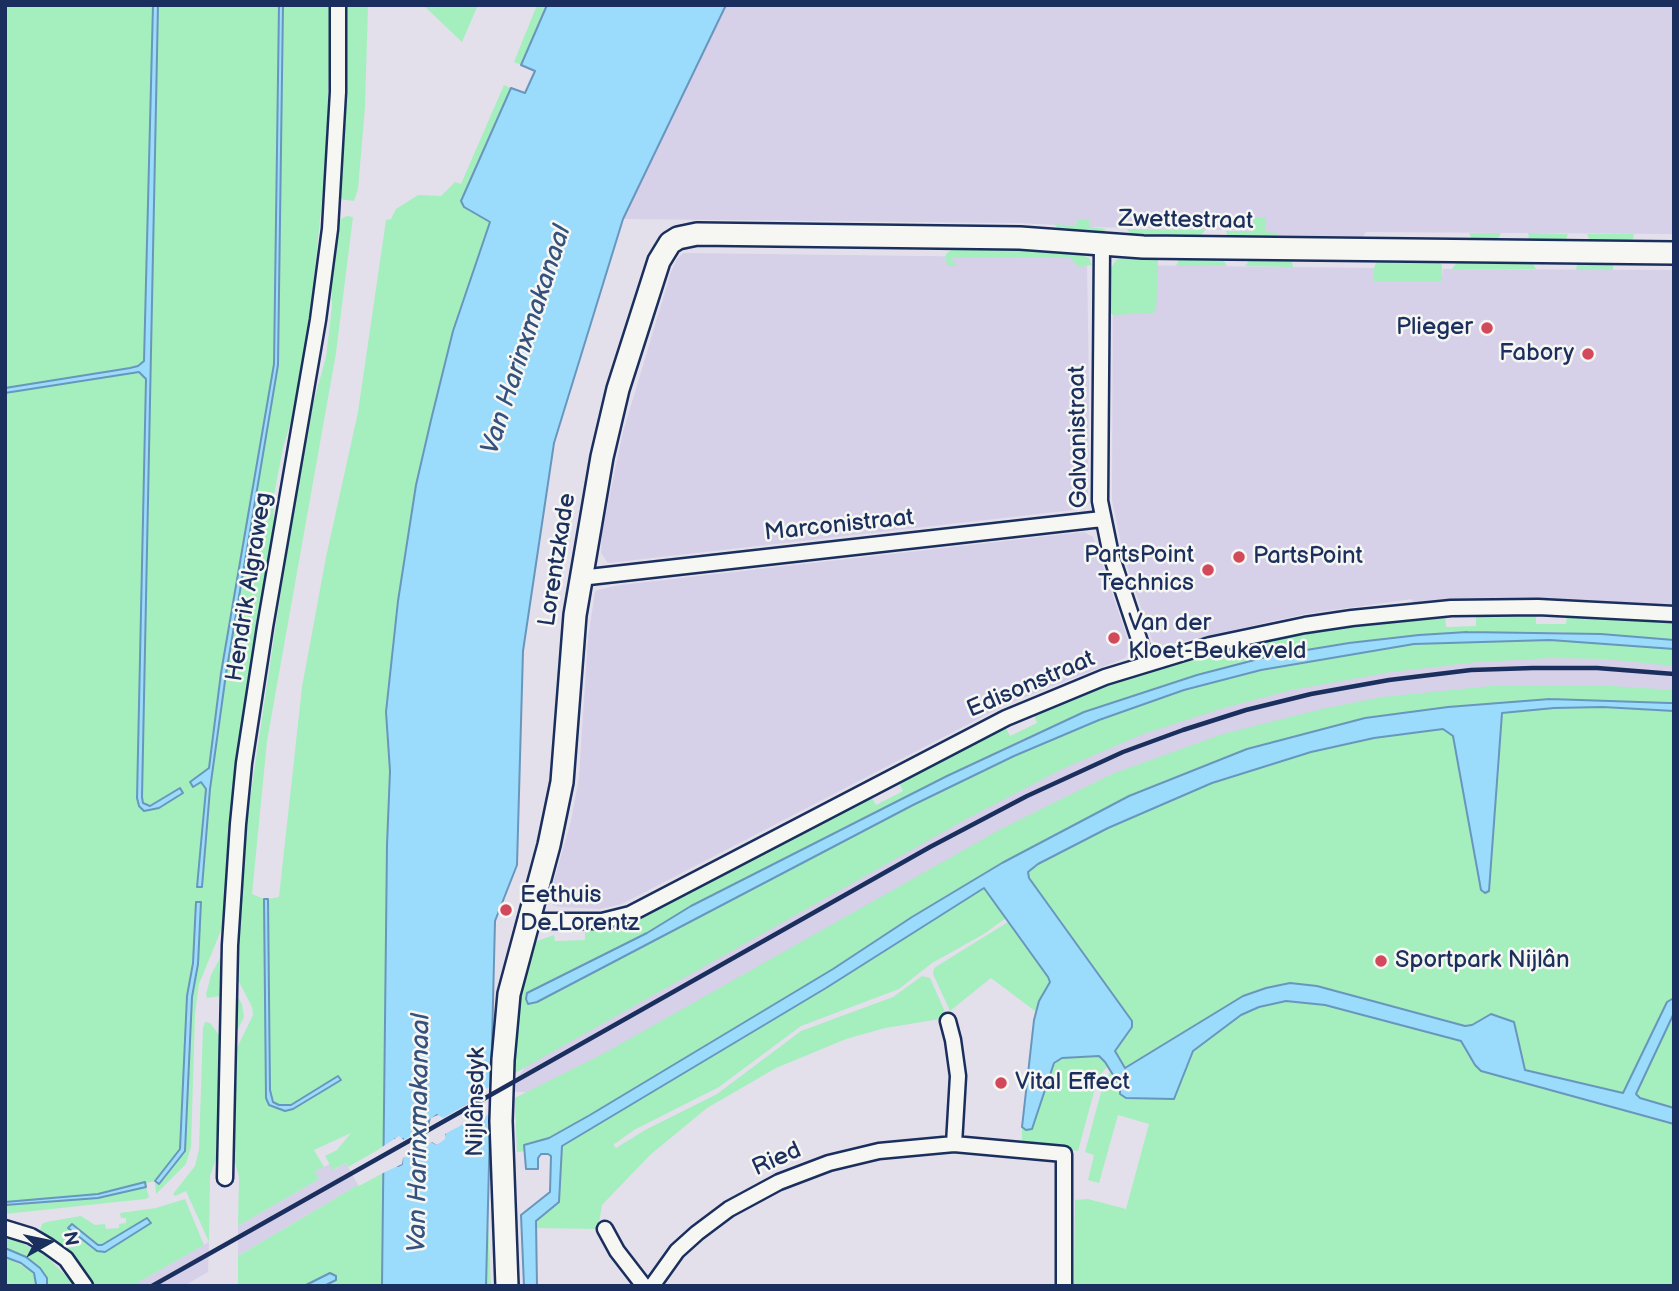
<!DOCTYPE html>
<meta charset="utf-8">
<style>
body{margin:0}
#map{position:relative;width:1679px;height:1291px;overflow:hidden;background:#e3e0ec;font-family:"Balsamiq Sans",sans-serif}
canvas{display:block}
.frame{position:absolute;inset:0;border:7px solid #1b2f5e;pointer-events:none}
.north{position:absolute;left:14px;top:1207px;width:70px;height:70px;-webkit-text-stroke:5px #f6f6f2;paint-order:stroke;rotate:81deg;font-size:19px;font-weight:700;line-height:28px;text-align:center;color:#1b2f5e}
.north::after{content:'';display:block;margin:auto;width:24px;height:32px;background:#1b2f5e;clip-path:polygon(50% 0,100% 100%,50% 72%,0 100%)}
</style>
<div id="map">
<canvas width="1679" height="1291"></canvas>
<div class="frame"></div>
<div class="north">N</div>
</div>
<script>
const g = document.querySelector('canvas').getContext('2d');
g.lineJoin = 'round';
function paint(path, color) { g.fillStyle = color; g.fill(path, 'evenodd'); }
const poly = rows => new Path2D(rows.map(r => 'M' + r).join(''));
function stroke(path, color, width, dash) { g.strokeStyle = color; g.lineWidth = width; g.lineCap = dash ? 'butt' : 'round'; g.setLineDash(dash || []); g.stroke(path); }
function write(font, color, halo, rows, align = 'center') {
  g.font = font + ' "Balsamiq Sans",sans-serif'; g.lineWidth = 5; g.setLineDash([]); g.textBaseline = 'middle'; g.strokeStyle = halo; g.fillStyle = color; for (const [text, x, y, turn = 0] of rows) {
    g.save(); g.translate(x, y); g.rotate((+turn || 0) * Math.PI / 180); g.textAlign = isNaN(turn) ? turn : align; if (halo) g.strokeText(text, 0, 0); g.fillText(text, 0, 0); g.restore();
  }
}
paint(poly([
 [726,5,1674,5,1674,234,1366,232,1362,238,1356,240,1277,239,1266,231,1089,227,1077,219,1076,226,1019,223,623,219],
 [683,253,1078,258,1087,264,1089,385,1088,503,1086,507,1082,509,608,563,601,553,602,532,623,432,671,272,677,259],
 [1125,265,1374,268,1374,278,1442,278,1443,269,1674,270,1674,606,1533,599,1413,603,1412,599,1305,614,1166,645,1157,645,1152,640,1124,557,1112,500,1113,271],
 [1084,532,1093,537,1130,646,1130,651,1125,658,1007,704,622,904,600,909,559,907,553,905,550,894,571,821,579,777,588,638,595,592,597,590,620,585],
 [1674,649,1674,703,1448,707,760,1012,590,1115,525,1145,525,1151,517,1152,515,1098,526,1092,514,1092,514,1081,525,1068,513,1074,528,1004,913,805,1261,670],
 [346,1163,358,1185,238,1256,238,1226,319,1179,315,1171,330,1164,334,1170],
 [209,1242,208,1272,184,1286,132,1286]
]), '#d6d0e8');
paint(poly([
 [5,5,153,5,145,354,144,361,138,366,5,388],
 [158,5,279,5,274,364,221,673,209,768,190,782,201,782,206,789,198,887,201,887,210,789,226,674,278,365,283,5,331,5,326,161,309,327,296,404,283,448,274,495,273,535,236,780,228,852,224,923,199,984,195,1014,191,1147,186,1164,156,1194,155,1181,98,1194,5,1202,5,393,130,373,139,372,146,379,137,798,144,811,156,803,146,805,142,797],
 [201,903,198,964,192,997,185,1151,159,1184,180,1149,187,996],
 [345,5,368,5,365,107,358,189,354,201,339,199,345,93],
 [423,5,478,5,462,42],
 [537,5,547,5,521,65,514,62],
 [504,85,511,88,461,201,464,207,490,222,453,331,431,420,416,485,398,601,386,712,390,771,383,1147,348,1167,346,1163,333,1170,325,1156,337,1150,351,1133,314,1150,324,1167,315,1171,319,1179,238,1226,239,1177,233,1155,235,1052,253,1015,252,1007,237,978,246,826,286,557,313,404,326,357,332,307,331,271,337,221,347,216,353,217,336,353,267,741,252,894,264,899,266,1098,285,1111,338,1076,291,1105,278,1105,273,1102,270,1090,268,899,279,897,302,687,326,557,358,412,386,220,391,219,396,209,418,195,441,196,455,182,461,184],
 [1253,217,1266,217,1266,232,1277,233,1277,239,1231,238,1227,235,1226,231,1253,231],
 [1077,219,1089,220,1089,227,1106,229,1103,233,1097,235,1060,230,1054,224,1076,226],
 [1127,229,1205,230,1199,238,1132,237],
 [1469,233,1501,233,1498,239,1492,241,1476,241,1471,238],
 [1528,233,1568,234,1566,239,1560,242,1534,241,1529,239],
 [1587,234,1634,234,1633,239,1626,242,1594,242,1589,239],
 [955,247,1007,247,1078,253,1089,258,1092,265,1079,267,1070,258,951,257,951,259,958,266,948,266,946,262,946,254],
 [1126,257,1152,257,1158,260,1158,292,1157,293,1156,309,1153,313,1113,315,1108,311,1108,273,1116,260],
 [1185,257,1222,258,1227,266,1176,266,1179,259],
 [1251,258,1286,259,1292,262,1293,267,1245,266],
 [1382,259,1436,260,1442,265,1442,281,1374,281,1374,268,1376,263],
 [1458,261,1532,262,1536,269,1452,269],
 [1583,261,1613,262,1613,270,1576,270,1577,264],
 [1536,614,1536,624,1566,624,1567,614,1674,621,1674,640,1554,632,1419,635,1349,643,1270,656,1197,675,1084,712,1017,742,691,906,647,933,527,993,734,897,913,805,1014,756,1099,720,1184,690,1261,670,1330,657,1414,644,1474,641,1550,640,1674,649,1674,666,1606,659,1551,658,1478,662,1391,672,1291,690,1220,709,1143,734,1062,769,968,818,513,1074,520,997,529,953,537,941,554,935,555,941,585,940,585,930,605,928,627,922,870,795,876,805,903,791,898,781,1005,726,1010,736,1037,723,1033,713,1132,676,1188,659,1276,637,1385,620,1445,615,1446,627,1476,626,1476,615],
 [1501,685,1596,685,1674,690,1674,703,1550,699,1448,707,1365,718,1247,749,1207,764,1129,796,1002,863,912,917,833,969,590,1115,549,1138,526,1144,525,1151,517,1152,515,1098,601,1055,1001,829,1112,774,1223,734,1322,709,1382,697],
 [1603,707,1674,711,1674,1286,1074,1286,1075,1200,1088,1199,1126,1209,1149,1124,1118,1115,1099,1183,1088,1180,1094,1155,1085,1152,1104,1081,1111,1071,1120,1086,1174,1099,1182,1078,1124,1068,1115,1051,1132,1027,1132,1021,1028,878,1028,872,1032,868,1108,828,1212,783,1311,752,1374,738,1443,729,1453,736,1481,890,1485,893,1489,891,1502,713,1554,708],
 [984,888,1006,918,984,934,932,963,899,989,801,1026,719,1087,634,1130,613,1145,616,1148,645,1130,717,1094,801,1031,893,997,922,976,930,978,946,1014,940,1019,885,1028,846,1039,776,1068,707,1108,650,1155,602,1205,598,1229,535,1228,539,1216,559,1202,562,1146,826,988],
 [1008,922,1048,977,1050,983,1035,1011,991,978,950,1011,933,974,934,968],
 [220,958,220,996,207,998,206,994,211,975],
 [236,994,242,1004,244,1017,236,1033],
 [205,1022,210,1023,220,1036,217,1156,210,1176,209,1242,186,1191,175,1196,173,1194,195,1166,199,1149,203,1028],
 [1099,1056,1108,1066,1098,1077,1078,1151,1022,1143,1022,1127,1026,1130,1032,1128,1054,1063,1062,1058],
 [383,1173,382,1286,324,1286,336,1280,330,1273,304,1286,238,1286,238,1256,358,1185,359,1186],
 [146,1187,149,1197,145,1199,5,1214,5,1205,98,1198],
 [185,1199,204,1245,132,1286,93,1286,83,1271,41,1234,40,1231,42,1224,46,1222,81,1216,95,1225,105,1224,106,1229,119,1228,119,1224,126,1223,126,1218,121,1218,120,1213,156,1208],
 [150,1223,101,1252,73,1225,98,1245,102,1245],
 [487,1200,491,1286,486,1286],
 [5,1235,44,1254,76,1286,47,1286,47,1278,26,1257,5,1248],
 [5,1257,29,1269,34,1273,36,1284,5,1286]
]), '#a5eebd');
const water = poly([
 [153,5,158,5,142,797,143,803,150,806,180,788,183,793,159,808,144,811,139,806,137,798,146,379,139,372,5,393,5,388,130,368,138,366,144,361,153,5],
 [279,5,283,5,278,365,226,674,210,789,202,887,197,887,206,789,201,782,193,787,190,782,209,768,221,673,274,364,279,5],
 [547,5,726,5,623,219,554,443,523,651,517,865,495,921,486,1286,382,1286,387,845,390,771,386,712,398,601,416,485,431,420,453,331,490,222,464,207,461,201,511,88,525,93,535,71,521,65,547,5],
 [437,1115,445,1134,437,1144,429,1140,429,1121,437,1115],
 [395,1139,403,1139,402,1164,398,1166,395,1164,395,1139],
 [1467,632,1601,634,1674,640,1674,649,1550,640,1414,644,1261,670,1184,690,1099,720,1014,756,913,805,537,1002,528,1004,526,999,527,993,647,933,691,906,947,776,1084,712,1197,675,1270,656,1349,643,1419,635,1467,632],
 [1550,699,1669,703,1674,703,1674,711,1603,707,1554,708,1502,713,1489,891,1485,893,1481,890,1453,736,1443,729,1374,738,1311,752,1212,783,1108,828,1038,864,1028,872,1029,878,1132,1021,1132,1027,1115,1051,1125,1068,1243,996,1266,988,1290,983,1317,986,1465,1026,1472,1025,1491,1014,1514,1022,1525,1070,1623,1093,1667,1002,1672,999,1674,999,1674,1013,1636,1094,1640,1098,1674,1108,1674,1124,1481,1071,1475,1065,1461,1041,1325,1005,1286,1001,1259,1007,1241,1015,1193,1051,1174,1099,1126,1098,1120,1094,1120,1086,1105,1062,1099,1056,1062,1058,1054,1063,1032,1129,1026,1130,1022,1127,1034,1020,1039,1001,1050,982,1048,977,984,888,826,988,562,1146,559,1202,536,1221,537,1286,524,1286,521,1215,550,1192,551,1156,548,1154,541,1154,538,1158,538,1169,526,1169,524,1145,549,1138,590,1115,833,969,912,917,1002,863,1129,796,1247,749,1365,718,1448,707,1550,699],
 [264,899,268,899,270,1090,273,1102,279,1105,291,1105,338,1076,341,1080,293,1109,285,1111,269,1105,266,1098,264,899],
 [196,902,201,902,198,964,192,997,185,1151,159,1184,155,1181,180,1149,187,996,193,963,196,902],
 [145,1182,146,1187,98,1198,5,1205,5,1202,98,1194,145,1182],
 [147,1218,151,1223,105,1252,97,1251,68,1228,72,1224,98,1245,102,1245,147,1218],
 [5,1248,26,1257,40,1268,47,1278,47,1286,33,1286,36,1284,34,1273,21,1263,5,1257,5,1248],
 [330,1273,336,1276,336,1280,324,1286,304,1286,330,1273]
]);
paint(water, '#9bdbfc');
stroke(water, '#6896bd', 2);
paint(poly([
 [493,1085,493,1111,476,1123,471,1120,445,1134,445,1139,437,1145,432,1142,403,1158,402,1164,379,1175,379,1149,399,1136,404,1140,429,1126,431,1118,438,1115,443,1118,471,1102,472,1096]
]), '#e3e0ec');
const street = poly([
 [1102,245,1100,501,1111,555,1147,663],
 [580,578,1102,519],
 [528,921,602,921,630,914,1006,718,1105,677,1210,645,1305,625,1352,618,1451,608,1538,607,1674,614],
 [948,1021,953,1040,958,1076,954,1144],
 [225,1178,230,945,238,824,244,763,265,627,318,320,330,229,338,92,338,5],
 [5,1228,31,1236,48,1246,66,1259,85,1286],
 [605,1229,617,1251,644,1286],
 [652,1286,677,1251,697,1233,729,1209,779,1182,829,1163,879,1151,954,1144,1064,1154,1064,1286]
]);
const secondary = poly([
 [507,1286,501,1121,503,1060,509,994,549,845,562,782,575,615,602,457,618,389,659,261,670,243,678,238,697,234,1020,238,1143,247,1674,253]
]);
stroke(street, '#1b2f5e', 19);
stroke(secondary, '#1b2f5e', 26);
stroke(street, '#f6f6f2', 14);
stroke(secondary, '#f6f6f2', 21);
stroke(poly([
 [152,1286,930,847,1027,796,1123,752,1183,730,1246,710,1311,694,1389,680,1471,670,1533,668,1597,668,1674,674]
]), '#1b2f5e', 4.5);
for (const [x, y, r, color] of [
 [1487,328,7,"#d1495b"],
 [1588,354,7,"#d1495b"],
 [1239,557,7,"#d1495b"],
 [1208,570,7,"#d1495b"],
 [1114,638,7,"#d1495b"],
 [506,910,7,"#d1495b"],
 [1381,961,7,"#d1495b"],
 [1001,1083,7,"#d1495b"]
]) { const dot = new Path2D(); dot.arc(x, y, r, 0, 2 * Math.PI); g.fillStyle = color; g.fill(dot); stroke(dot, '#f6f6f2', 2.5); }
write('24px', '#1b2f5e', '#f6f6f2', [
 ["Zwettestraat",1186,221,1],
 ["Galvanistraat",1079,437,-91],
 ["Marconistraat",839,526,-6],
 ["Lorentzkade",558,560,-81],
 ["Hendrik Algraweg",250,587,-81],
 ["Edisonstraat",1031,685,-23],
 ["Nijlânsdyk",477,1102,-89],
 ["Ried",777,1160,-24]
]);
write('24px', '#1b2f5e', '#f6f6f2', [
 ["Plieger",1473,328,"right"],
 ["Fabory",1574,354,"right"],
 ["PartsPoint",1194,556,"right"],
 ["Technics",1194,584,"right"],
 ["PartsPoint",1253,557],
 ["Van der",1128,624],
 ["Kloet-Beukeveld",1128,652],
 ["Eethuis",520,896],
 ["De Lorentz",520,924],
 ["Sportpark Nijlân",1395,961],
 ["Vital Effect",1015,1083]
], 'left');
write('italic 26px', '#35517e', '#f6f6f2', [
 ["Van Harinxmakanaal",527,340,-72],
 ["Van Harinxmakanaal",420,1133,-89]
]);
</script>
